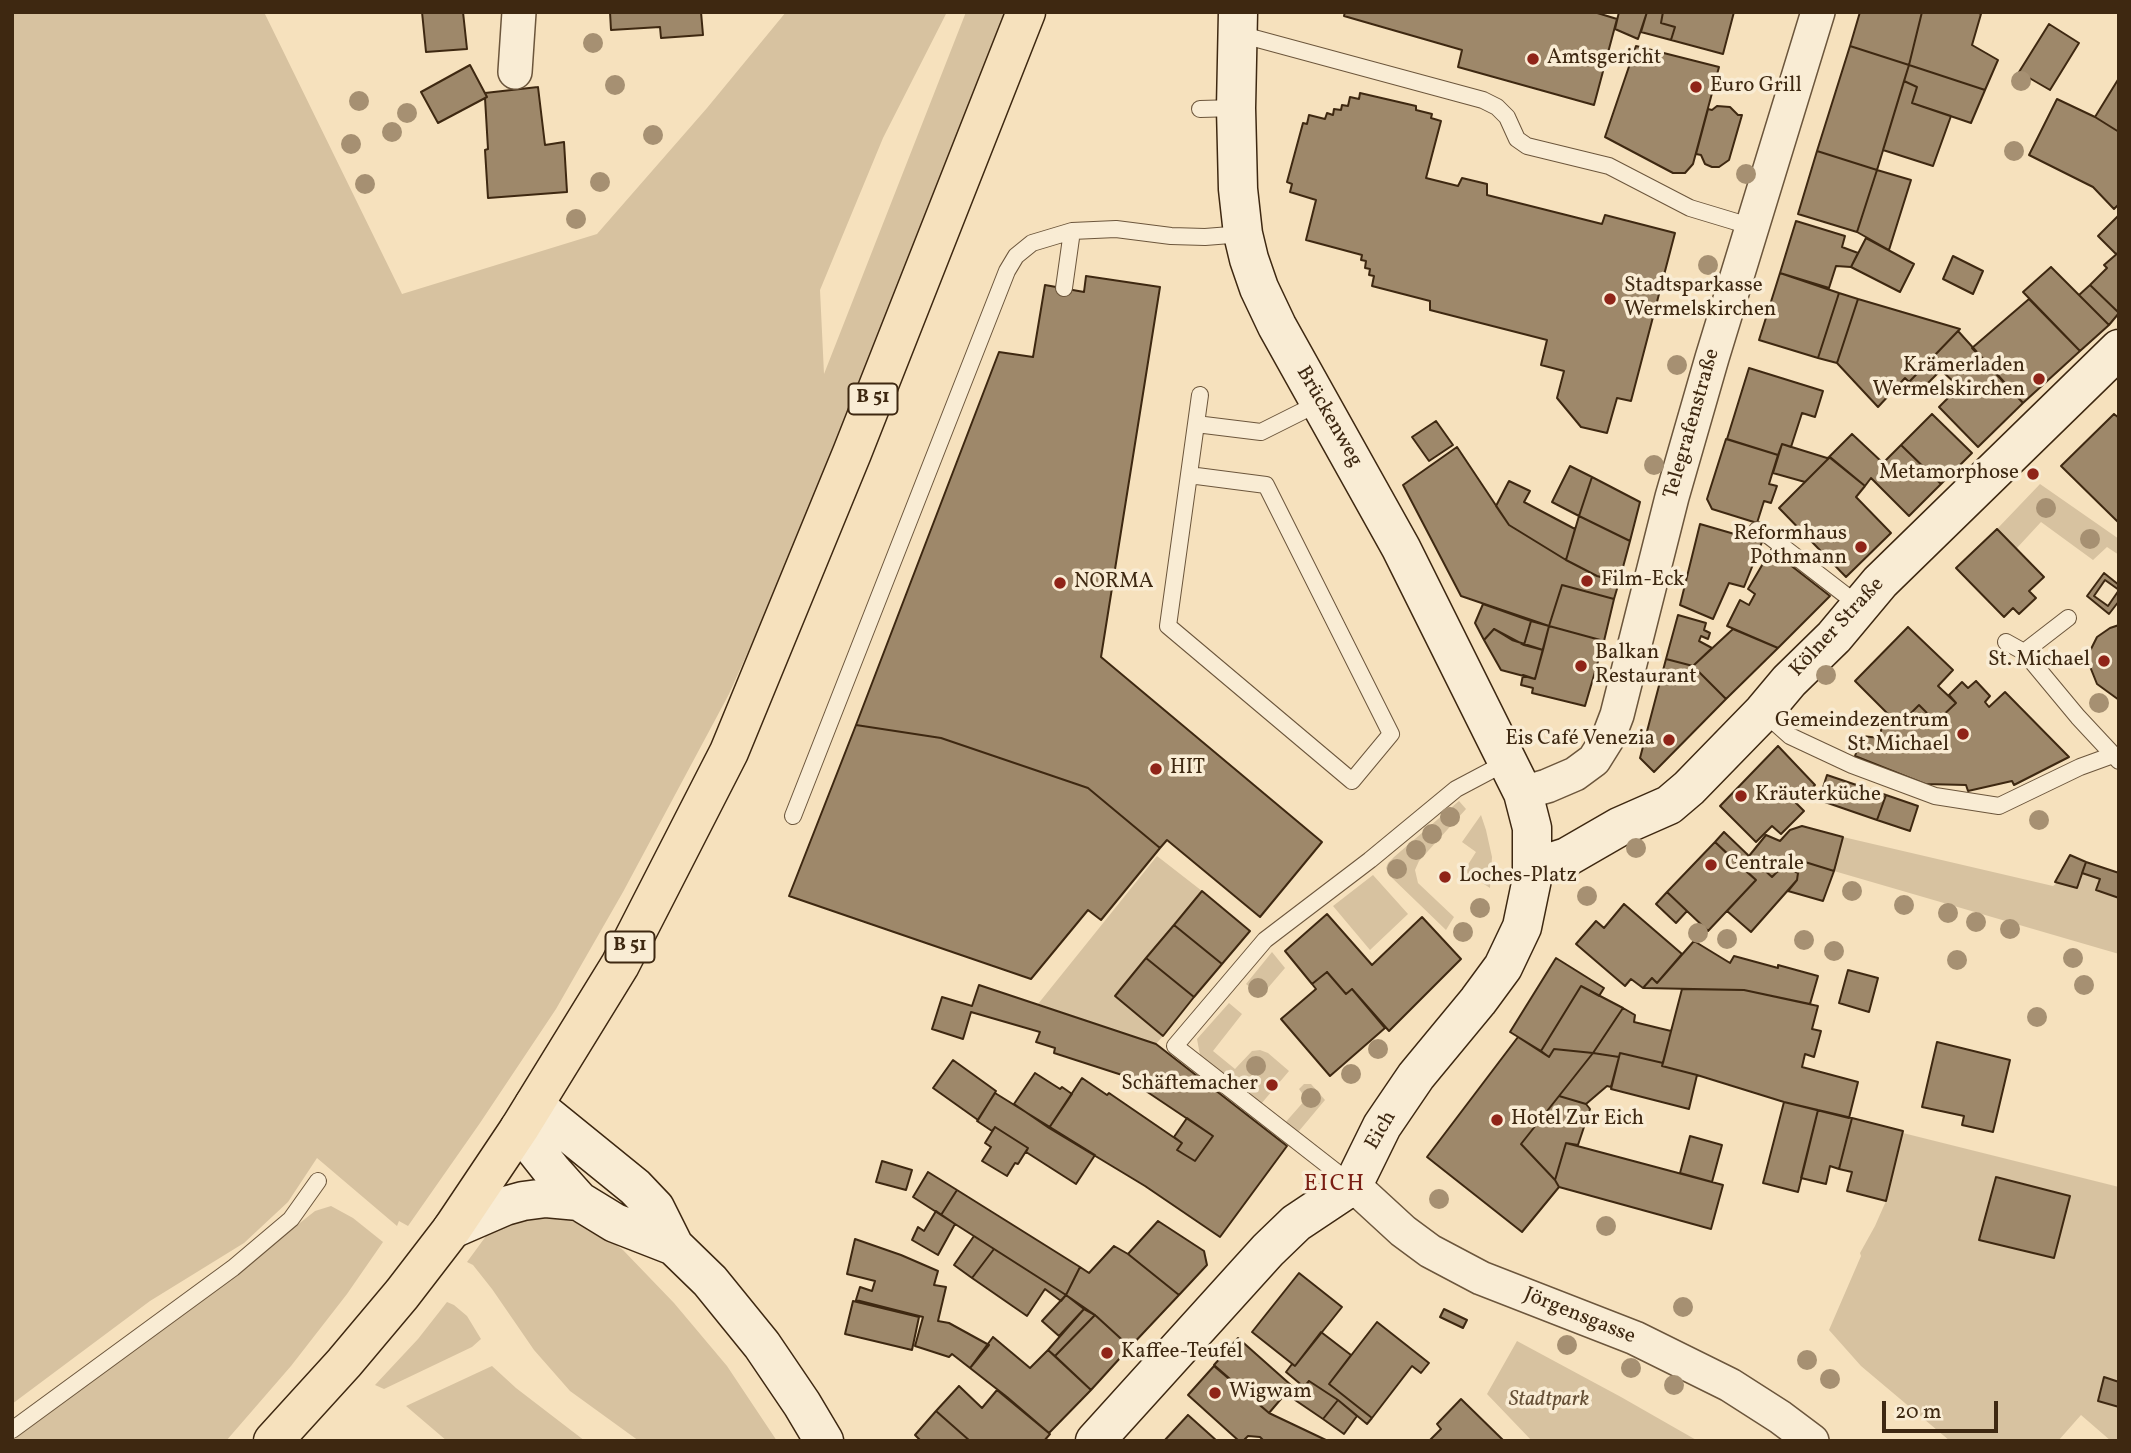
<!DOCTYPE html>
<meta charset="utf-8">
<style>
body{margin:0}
#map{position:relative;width:2131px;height:1453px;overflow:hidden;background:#f6e1bd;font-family:Vollkorn,serif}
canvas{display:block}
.frame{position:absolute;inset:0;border:14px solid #3e2811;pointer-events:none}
.scale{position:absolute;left:1882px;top:1401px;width:116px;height:32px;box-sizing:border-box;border:4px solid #3e2811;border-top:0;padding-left:9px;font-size:21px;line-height:24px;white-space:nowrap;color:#3e2811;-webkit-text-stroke:5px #f9ecd4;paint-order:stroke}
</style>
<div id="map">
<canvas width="2131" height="1453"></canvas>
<div class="frame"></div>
<div class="scale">20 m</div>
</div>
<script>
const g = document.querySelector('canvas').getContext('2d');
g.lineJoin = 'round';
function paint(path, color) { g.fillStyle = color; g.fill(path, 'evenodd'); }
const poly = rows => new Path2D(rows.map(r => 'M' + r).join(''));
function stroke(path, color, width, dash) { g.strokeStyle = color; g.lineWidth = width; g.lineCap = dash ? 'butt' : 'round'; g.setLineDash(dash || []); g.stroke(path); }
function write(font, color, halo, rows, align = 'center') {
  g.font = font + ' Vollkorn,serif'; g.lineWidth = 7; g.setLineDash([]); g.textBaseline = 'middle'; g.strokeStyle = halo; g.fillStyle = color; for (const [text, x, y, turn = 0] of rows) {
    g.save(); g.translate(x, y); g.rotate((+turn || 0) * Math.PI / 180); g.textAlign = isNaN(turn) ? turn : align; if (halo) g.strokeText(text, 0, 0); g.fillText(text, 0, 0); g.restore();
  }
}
paint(poly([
 [12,12,264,12,402,294,597,234,707,108,786,12,947,12,883,138,820,290,824,374,966,12,1005,12,782,576,729,694,623,892,556,1009,480,1123,408,1226,399,1221,397,1226,317,1158,288,1202,244,1243,150,1301,12,1404],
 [2040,484,2119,539,2119,555,2107,547,2093,560,2041,522,2016,549,1997,529],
 [1459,801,1466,809,1419,861,1415,870,1418,883,1454,917,1446,930,1389,875,1386,868,1388,863,1394,857],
 [1481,815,1486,830,1492,857,1490,888,1464,871,1476,852,1462,842],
 [1843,837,2053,886,2057,883,2077,888,2082,873,2100,879,2096,890,2119,898,2119,954,1834,871],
 [1157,856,1202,891,1115,996,1163,1036,1156,1044,1038,1004],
 [1373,875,1408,914,1370,950,1333,906],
 [1272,952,1285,968,1261,996,1246,984],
 [1229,1003,1242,1014,1213,1051,1235,1069,1252,1051,1260,1050,1268,1053,1289,1071,1261,1104,1200,1055,1197,1039],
 [1304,1084,1311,1084,1325,1100,1299,1131,1284,1124,1306,1099,1299,1089],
 [1903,1133,2119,1187,2119,1441,2111,1441,2081,1415,2058,1441,1950,1441,1861,1366,1829,1330,1861,1256,1860,1253,1875,1226,1886,1201],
 [331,1206,353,1218,383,1242,347,1294,291,1366,226,1441,12,1441,211,1293,315,1211],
 [557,1211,584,1222,623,1250,674,1303,727,1366,777,1441,639,1441,570,1391,534,1350,492,1289,473,1265,467,1262,489,1232,511,1220],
 [447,1302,454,1305,467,1316,481,1339,472,1347,384,1389,375,1385,418,1339],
 [1517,1341,1621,1397,1698,1441,1532,1441,1487,1394],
 [492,1366,516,1388,585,1441,447,1441,406,1406]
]), '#d7c2a0');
const building = poly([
 [422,12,463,12,467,49,426,52,422,12],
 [610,12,701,12,703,35,661,38,660,27,611,30,610,12],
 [1345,12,1594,12,1617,19,1594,105,1458,67,1462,50,1344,16,1345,12],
 [1619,12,1647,12,1638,39,1615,29,1619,12],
 [1647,12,1663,12,1661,23,1675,27,1671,40,1641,32,1647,12],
 [1663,12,1734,12,1723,54,1671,40,1675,27,1661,23,1663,12],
 [1860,12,1922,12,1909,65,1850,46,1860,12],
 [1922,12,1977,12,1981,14,1972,45,1998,60,1985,90,1909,65,1922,12],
 [2049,24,2079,43,2050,90,2019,72,2049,24],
 [1636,46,1719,67,1693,164,1685,173,1673,173,1605,137,1636,46],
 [1850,46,1909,65,1877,170,1817,151,1850,46],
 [470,65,487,97,438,123,421,92,470,65],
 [1909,65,1985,90,1971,123,1912,103,1917,87,1904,81,1909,65],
 [2119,78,2119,132,2095,117,2119,78],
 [1904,81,1917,87,1912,103,1951,116,1933,166,1883,150,1904,81],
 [538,87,545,145,564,142,567,192,488,198,485,150,488,149,485,98,487,97,485,93,538,87],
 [1360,93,1416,106,1416,110,1432,114,1431,118,1441,121,1426,178,1458,186,1462,178,1487,184,1487,195,1602,224,1605,215,1675,233,1631,401,1617,398,1607,433,1581,427,1557,398,1564,371,1541,365,1547,340,1430,310,1430,301,1372,286,1374,276,1369,275,1370,269,1365,268,1366,261,1361,260,1362,255,1306,240,1316,200,1290,192,1292,184,1287,182,1303,123,1307,124,1309,115,1325,119,1327,113,1333,115,1334,109,1341,110,1342,105,1348,106,1350,97,1359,99,1360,93],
 [2057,99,2095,117,2119,132,2119,204,2114,209,2093,187,2029,155,2057,99],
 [1717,106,1730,107,1738,115,1742,115,1729,160,1719,167,1712,167,1705,164,1701,155,1696,154,1708,109,1712,110,1717,106],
 [1817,151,1877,170,1857,232,1798,214,1817,151],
 [1877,170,1911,180,1889,250,1857,232,1877,170],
 [2119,215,2119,252,2116,254,2098,236,2119,215],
 [1796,221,1845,236,1842,247,1858,253,1851,267,1836,266,1829,288,1780,273,1796,221],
 [1866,238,1914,264,1900,292,1851,267,1866,238],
 [2119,252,2119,313,2090,285,2107,268,2104,265,2119,252],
 [1953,256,1983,271,1973,294,1943,279,1953,256],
 [2051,267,2109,325,2080,351,2023,292,2051,267],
 [1780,273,1839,293,1818,358,1759,340,1780,273],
 [1086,276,1160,287,1101,657,1322,842,1260,917,1167,840,1160,848,1088,788,941,738,856,725,999,352,1033,357,1045,285,1084,292,1086,276],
 [2090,285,2119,313,2109,325,2079,295,2090,285],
 [1839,293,1858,299,1837,363,1818,358,1839,293],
 [1858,299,1960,329,1909,382,1905,378,1878,407,1837,363,1858,299],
 [2029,299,2080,351,2023,403,1972,348,2029,299],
 [1958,331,2023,403,1978,447,1939,407,1959,387,1941,370,1919,392,1909,382,1958,331],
 [1749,368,1823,391,1815,417,1802,413,1791,447,1782,444,1778,455,1727,439,1749,368],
 [1932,414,1972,453,1941,484,1901,445,1932,414],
 [2114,414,2119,418,2118,522,2061,466,2114,414],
 [1436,421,1453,445,1429,461,1412,437,1436,421],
 [1852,434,1883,463,1901,445,1941,484,1909,516,1871,478,1865,486,1829,457,1852,434],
 [1726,439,1778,455,1769,484,1777,486,1771,503,1764,501,1757,523,1712,509,1707,499,1726,439],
 [1782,444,1827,458,1830,457,1805,482,1773,473,1782,444],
 [1457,447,1509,525,1566,560,1597,576,1619,582,1614,599,1562,585,1549,626,1461,596,1403,485,1457,447],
 [1830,457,1865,486,1856,497,1891,533,1846,577,1779,508,1830,457],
 [1570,466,1592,477,1579,516,1552,502,1570,466],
 [1592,477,1640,502,1630,541,1579,516,1592,477],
 [1509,481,1530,491,1524,502,1575,529,1566,560,1509,525,1496,506,1509,481],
 [1579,516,1630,541,1619,582,1597,576,1566,560,1579,516],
 [1700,524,1762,542,1744,587,1729,583,1713,619,1680,605,1700,524],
 [1997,529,2044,577,2029,591,2036,598,2019,614,2013,608,2004,617,1956,568,1997,529],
 [1771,550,1830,596,1778,648,1727,626,1740,600,1749,605,1755,594,1748,589,1771,550],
 [2104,573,2119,585,2119,590,2105,580,2094,596,2108,606,2119,590,2119,601,2109,614,2087,596,2104,573],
 [1562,585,1614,599,1604,641,1549,626,1562,585],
 [1483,604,1531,621,1524,645,1494,629,1484,640,1475,623,1483,604],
 [1678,615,1706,623,1704,630,1710,633,1708,639,1701,636,1699,641,1712,648,1693,666,1666,659,1678,615],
 [1531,621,1549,626,1543,650,1524,645,1531,621],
 [2119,625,2119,700,2097,684,2089,664,2089,653,2097,637,2110,628,2119,625],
 [1549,626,1604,641,1585,706,1532,693,1533,688,1521,685,1523,675,1535,679,1549,626],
 [1908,627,1953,670,1938,686,1956,703,1936,722,1919,705,1899,725,1855,681,1908,627],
 [1494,629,1512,640,1543,650,1535,679,1501,670,1484,640,1494,629],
 [1733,629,1778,648,1726,699,1693,666,1733,629],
 [1666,659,1693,666,1726,699,1654,772,1640,758,1666,659],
 [1976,681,1990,696,1985,702,1989,707,2005,692,2069,757,2014,785,2012,781,1968,791,1966,785,1925,784,1855,756,1862,736,1880,738,1882,724,1899,725,1919,705,1936,722,1956,703,1949,695,1962,682,1968,688,1976,681],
 [856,725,941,738,1088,788,1160,848,1101,920,1088,910,1031,979,789,896,856,725],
 [1778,746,1815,785,1796,803,1804,811,1781,834,1772,826,1756,842,1720,806,1778,746],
 [1827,775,1886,795,1877,820,1819,800,1827,775],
 [1886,795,1918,806,1910,831,1877,820,1886,795],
 [1802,826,1843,837,1834,871,1805,862,1798,873,1783,866,1772,877,1749,856,1766,835,1780,841,1790,830,1802,826],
 [1724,832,1749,856,1740,866,1715,842,1724,832],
 [1715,842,1756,880,1708,931,1667,892,1715,842],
 [2070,855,2086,862,2077,888,2055,882,2070,855],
 [1749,856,1772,877,1783,866,1798,873,1797,880,1751,932,1727,911,1756,880,1740,866,1749,856],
 [1805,862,1834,871,1823,901,1788,891,1797,880,1798,873,1805,862],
 [2086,862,2119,873,2119,898,2096,890,2100,879,2082,873,2086,862],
 [1202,891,1250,931,1222,964,1174,925,1202,891],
 [1667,892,1687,911,1676,923,1656,904,1667,892],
 [1624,904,1682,954,1657,983,1652,978,1643,988,1631,979,1625,986,1576,944,1596,921,1604,928,1624,904],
 [1327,914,1372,965,1422,917,1461,959,1389,1031,1352,989,1346,994,1327,972,1312,984,1285,951,1327,914],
 [1174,925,1222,964,1194,997,1146,958,1174,925],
 [1694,941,1730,963,1734,956,1778,968,1778,965,1818,976,1810,1004,1744,990,1643,988,1652,978,1657,983,1694,941],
 [1146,958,1194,997,1163,1036,1115,996,1146,958],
 [1556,958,1604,988,1599,996,1581,986,1541,1051,1510,1032,1556,958],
 [1848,970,1878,978,1869,1012,1839,1003,1848,970],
 [1327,972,1346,994,1352,989,1385,1028,1330,1076,1281,1019,1316,989,1312,984,1327,972],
 [979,985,1156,1044,1287,1146,1220,1237,1145,1186,1049,1128,1082,1078,1107,1095,1109,1093,1182,1143,1177,1150,1195,1161,1213,1136,1122,1075,1054,1053,1055,1048,1036,1042,1040,1032,971,1012,963,1039,932,1029,942,997,972,1006,979,985],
 [1581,986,1623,1008,1593,1053,1554,1049,1549,1057,1541,1051,1581,986],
 [1682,989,1744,990,1818,1006,1812,1029,1821,1031,1814,1057,1805,1054,1802,1067,1858,1082,1849,1118,1784,1102,1697,1075,1662,1066,1682,989],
 [1623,1008,1635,1015,1634,1022,1671,1031,1663,1063,1620,1053,1619,1057,1593,1053,1623,1008],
 [1518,1037,1549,1057,1554,1049,1593,1053,1521,1144,1555,1180,1559,1187,1522,1232,1427,1157,1518,1037],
 [1937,1042,2010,1060,1993,1132,1962,1125,1964,1116,1922,1107,1937,1042],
 [1593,1053,1619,1057,1611,1087,1607,1086,1586,1104,1559,1096,1593,1053],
 [1620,1053,1663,1063,1662,1066,1697,1075,1689,1109,1611,1089,1620,1053],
 [953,1060,996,1091,978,1120,933,1088,953,1060],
 [1035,1073,1060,1089,1062,1087,1072,1094,1049,1128,1014,1104,1035,1073],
 [995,1093,1095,1155,1076,1184,1026,1152,1028,1148,995,1127,992,1131,977,1121,995,1093],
 [1559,1096,1586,1104,1590,1109,1578,1145,1566,1143,1555,1180,1521,1144,1559,1096],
 [1784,1102,1818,1110,1798,1192,1763,1183,1784,1102],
 [1818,1110,1852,1118,1839,1169,1830,1166,1826,1184,1801,1178,1818,1110],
 [1187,1118,1213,1136,1195,1161,1177,1150,1182,1143,1174,1137,1187,1118],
 [1852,1118,1903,1131,1886,1201,1847,1191,1852,1172,1839,1169,1852,1118],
 [995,1127,1028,1148,1018,1164,1015,1163,1007,1176,982,1161,991,1147,985,1143,995,1127],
 [1690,1136,1722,1145,1712,1182,1680,1173,1690,1136],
 [1566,1143,1723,1185,1711,1229,1559,1187,1555,1180,1566,1143],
 [882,1161,912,1170,906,1190,876,1182,882,1161],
 [928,1172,957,1190,941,1215,913,1197,928,1172],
 [1996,1177,2070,1196,2054,1258,1979,1240,1996,1177],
 [957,1190,1080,1267,1066,1295,941,1215,957,1190],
 [936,1211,955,1224,938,1255,912,1240,918,1227,924,1231,936,1211],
 [1158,1221,1204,1251,1207,1265,1179,1295,1128,1254,1158,1221],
 [974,1236,994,1249,972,1278,954,1265,974,1236],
 [855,1239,901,1255,938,1271,934,1285,946,1287,938,1321,949,1323,989,1345,970,1368,952,1354,949,1357,915,1346,923,1317,856,1300,860,1287,872,1291,875,1281,847,1274,855,1239],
 [1114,1246,1128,1254,1179,1295,1130,1347,1095,1315,1066,1295,1080,1267,1089,1273,1114,1246],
 [994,1249,1066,1295,1061,1301,1045,1289,1027,1316,972,1278,994,1249],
 [1299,1273,1342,1307,1295,1366,1252,1332,1299,1273],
 [1066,1295,1084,1309,1059,1336,1042,1321,1066,1295],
 [853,1301,919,1317,912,1350,845,1334,853,1301],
 [1084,1309,1095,1315,1055,1356,1048,1350,1084,1309],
 [1444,1309,1467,1320,1463,1328,1440,1317,1444,1309],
 [1095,1315,1130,1347,1091,1390,1055,1356,1095,1315],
 [1377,1322,1429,1363,1421,1373,1412,1366,1372,1418,1329,1384,1377,1322],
 [1321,1332,1351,1355,1329,1384,1372,1418,1367,1424,1338,1400,1309,1381,1304,1387,1286,1372,1292,1364,1295,1366,1321,1332],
 [993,1337,1030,1368,1048,1350,1091,1390,1049,1433,1007,1397,970,1368,993,1337],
 [1238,1338,1292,1386,1269,1413,1214,1365,1238,1338],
 [1214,1366,1269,1413,1328,1441,1264,1441,1260,1437,1248,1436,1243,1441,1239,1441,1188,1395,1214,1366],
 [2104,1377,2119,1382,2119,1407,2098,1401,2104,1377],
 [1309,1381,1338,1400,1323,1419,1295,1400,1309,1381],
 [959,1386,982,1408,997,1390,1050,1434,1044,1441,970,1441,936,1411,959,1386],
 [1461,1399,1504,1441,1429,1441,1441,1429,1437,1424,1461,1399],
 [1338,1400,1357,1416,1344,1434,1323,1419,1338,1400],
 [936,1411,970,1441,921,1441,915,1435,936,1411],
 [1188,1415,1217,1441,1164,1441,1188,1415]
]);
paint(building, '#9e886a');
stroke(building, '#3e2811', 2);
const lane = poly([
 [1239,34,1483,100,1497,107,1507,117,1517,139,1527,146,1609,166,1690,208,1753,227],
 [1200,109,1236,108],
 [1064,288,1072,231],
 [1196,424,1261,432,1319,403],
 [1189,475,1266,485,1391,734,1352,781,1168,626,1200,395],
 [1757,530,1769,536,1861,607],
 [2006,642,2024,652,2078,717,2119,761],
 [2024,652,2068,618],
 [1763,712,1790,736,1852,765,1935,796,1999,806,2080,767,2113,755],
 [793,816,1007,271,1016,256,1032,243,1072,231,1116,229,1171,236,1205,237,1243,234],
 [1353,1185,1175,1046,1265,940,1370,860,1456,789,1507,762],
 [12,1430,233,1268,291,1219,318,1181]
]);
const street = poly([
 [515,72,519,12],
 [1523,793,1547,786,1575,774,1594,760,1609,736,1617,715,1672,497,1712,358,1818,12],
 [1353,1185,1403,1231,1430,1251,1481,1278,1635,1338,1730,1385,1780,1417,1812,1441]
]);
const secondary = poly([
 [1533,868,1567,857,1619,827,1669,805,1689,788,1763,712,1789,681,1834,637,1880,582,2119,349],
 [534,1105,635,1187,655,1208,674,1246,710,1281,762,1345,802,1404,824,1441],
 [519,1129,553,1172,579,1201,615,1223,674,1246],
 [452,1229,505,1206,523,1201,546,1198,579,1201],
 [1095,1441,1268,1250,1296,1223,1353,1185,1382,1126,1416,1076,1478,1001,1503,967,1522,927,1532,879,1532,828,1523,793,1401,548,1277,326,1259,288,1249,259,1243,234,1238,189,1236,108,1238,12]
]);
const primary = poly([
 [273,1441,344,1363,402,1294,452,1229,519,1129,620,965,729,752,852,453,1026,12]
]);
stroke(lane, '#6c563c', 18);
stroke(street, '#6c563c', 36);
stroke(secondary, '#3e2811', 41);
stroke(primary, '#3e2811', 41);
stroke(lane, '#f9ecd4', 16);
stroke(street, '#f9ecd4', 33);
stroke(secondary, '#f9ecd4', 38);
stroke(primary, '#f6e1bd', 38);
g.fillStyle = '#a69072';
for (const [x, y] of [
 [593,43],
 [2021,81],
 [615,85],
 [359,101],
 [407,113],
 [392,132],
 [653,135],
 [351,144],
 [2014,151],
 [1746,174],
 [600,182],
 [365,184],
 [576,219],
 [1708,265],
 [1677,365],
 [1654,465],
 [2046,508],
 [2090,539],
 [1826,675],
 [2099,703],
 [1450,817],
 [2039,820],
 [1432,834],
 [1636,848],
 [1416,850],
 [1397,869],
 [1852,891],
 [1587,896],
 [1904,905],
 [1480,908],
 [1948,913],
 [1976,922],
 [2010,929],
 [1463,932],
 [1698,933],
 [1727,939],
 [1804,940],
 [1834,951],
 [2073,958],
 [1957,960],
 [2084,985],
 [1258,988],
 [2037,1017],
 [1378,1049],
 [1256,1066],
 [1351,1074],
 [1311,1098],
 [1439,1199],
 [1606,1226],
 [1683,1307],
 [1567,1345],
 [1807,1360],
 [1631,1368],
 [1830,1379],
 [1674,1385]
]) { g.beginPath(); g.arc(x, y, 10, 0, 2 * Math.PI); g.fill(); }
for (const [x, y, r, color] of [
 [1533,59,7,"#8f2418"],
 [1696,87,7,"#8f2418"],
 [1610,299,7,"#8f2418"],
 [2039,379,7,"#8f2418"],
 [2033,474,7,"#8f2418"],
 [1861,547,7,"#8f2418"],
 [1587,581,7,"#8f2418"],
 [1060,583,7,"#8f2418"],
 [2104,661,7,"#8f2418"],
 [1581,666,7,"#8f2418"],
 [1963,734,7,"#8f2418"],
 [1669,740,7,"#8f2418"],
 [1156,769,7,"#8f2418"],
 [1741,796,7,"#8f2418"],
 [1711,865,7,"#8f2418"],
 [1445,877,7,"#8f2418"],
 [1272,1085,7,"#8f2418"],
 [1497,1120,7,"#8f2418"],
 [1107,1353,7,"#8f2418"],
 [1215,1393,7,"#8f2418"]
]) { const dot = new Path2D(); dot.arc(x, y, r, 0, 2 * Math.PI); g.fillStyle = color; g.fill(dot); stroke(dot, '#f9ecd4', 2.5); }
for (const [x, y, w] of [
 [873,399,49],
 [630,947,49]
]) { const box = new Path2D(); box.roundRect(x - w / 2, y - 15.5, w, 31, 5); g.fillStyle = '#f9ecd4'; g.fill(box); stroke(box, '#3e2811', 2); }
write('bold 19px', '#3e2811', null, [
 ["B 51",873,399],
 ["B 51",630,947]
]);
write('21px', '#3e2811', '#f9ecd4', [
 ["Amtsgericht",1547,59],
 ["Euro Grill",1710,87],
 ["Stadtsparkasse",1624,287],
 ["Wermelskirchen",1624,311],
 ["Krämerladen",2025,367,"right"],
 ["Wermelskirchen",2025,391,"right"],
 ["Metamorphose",2019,474,"right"],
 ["Reformhaus",1847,535,"right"],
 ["Pothmann",1847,559,"right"],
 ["Film-Eck",1601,581],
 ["NORMA",1074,583],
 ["Balkan",1595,654],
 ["Restaurant",1595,678],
 ["St. Michael",2090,661,"right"],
 ["Gemeindezentrum",1949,722,"right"],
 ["St. Michael",1949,746,"right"],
 ["Eis Café Venezia",1655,740,"right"],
 ["HIT",1170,769],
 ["Kräuterküche",1755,796],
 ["Centrale",1725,865],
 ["Loches-Platz",1459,877],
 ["Schäftemacher",1258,1085,"right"],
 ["Hotel Zur Eich",1511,1120],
 ["Kaffee-Teufel",1121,1353],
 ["Wigwam",1229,1393]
], 'left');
write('21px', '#3e2811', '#f9ecd4', [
 ["Brückenweg",1328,417,60],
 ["Telegrafenstraße",1693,424,-74],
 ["Kölner Straße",1838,628,-47],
 ["Eich",1382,1131,-60],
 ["Jörgensgasse",1579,1317,22]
]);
write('italic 21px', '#644e35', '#f9ecd4', [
 ["Stadtpark",1549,1401]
]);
g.letterSpacing = '2px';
write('23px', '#7a1f14', '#f9ecd4', [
 ["EICH",1335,1186]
]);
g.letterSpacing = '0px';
</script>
